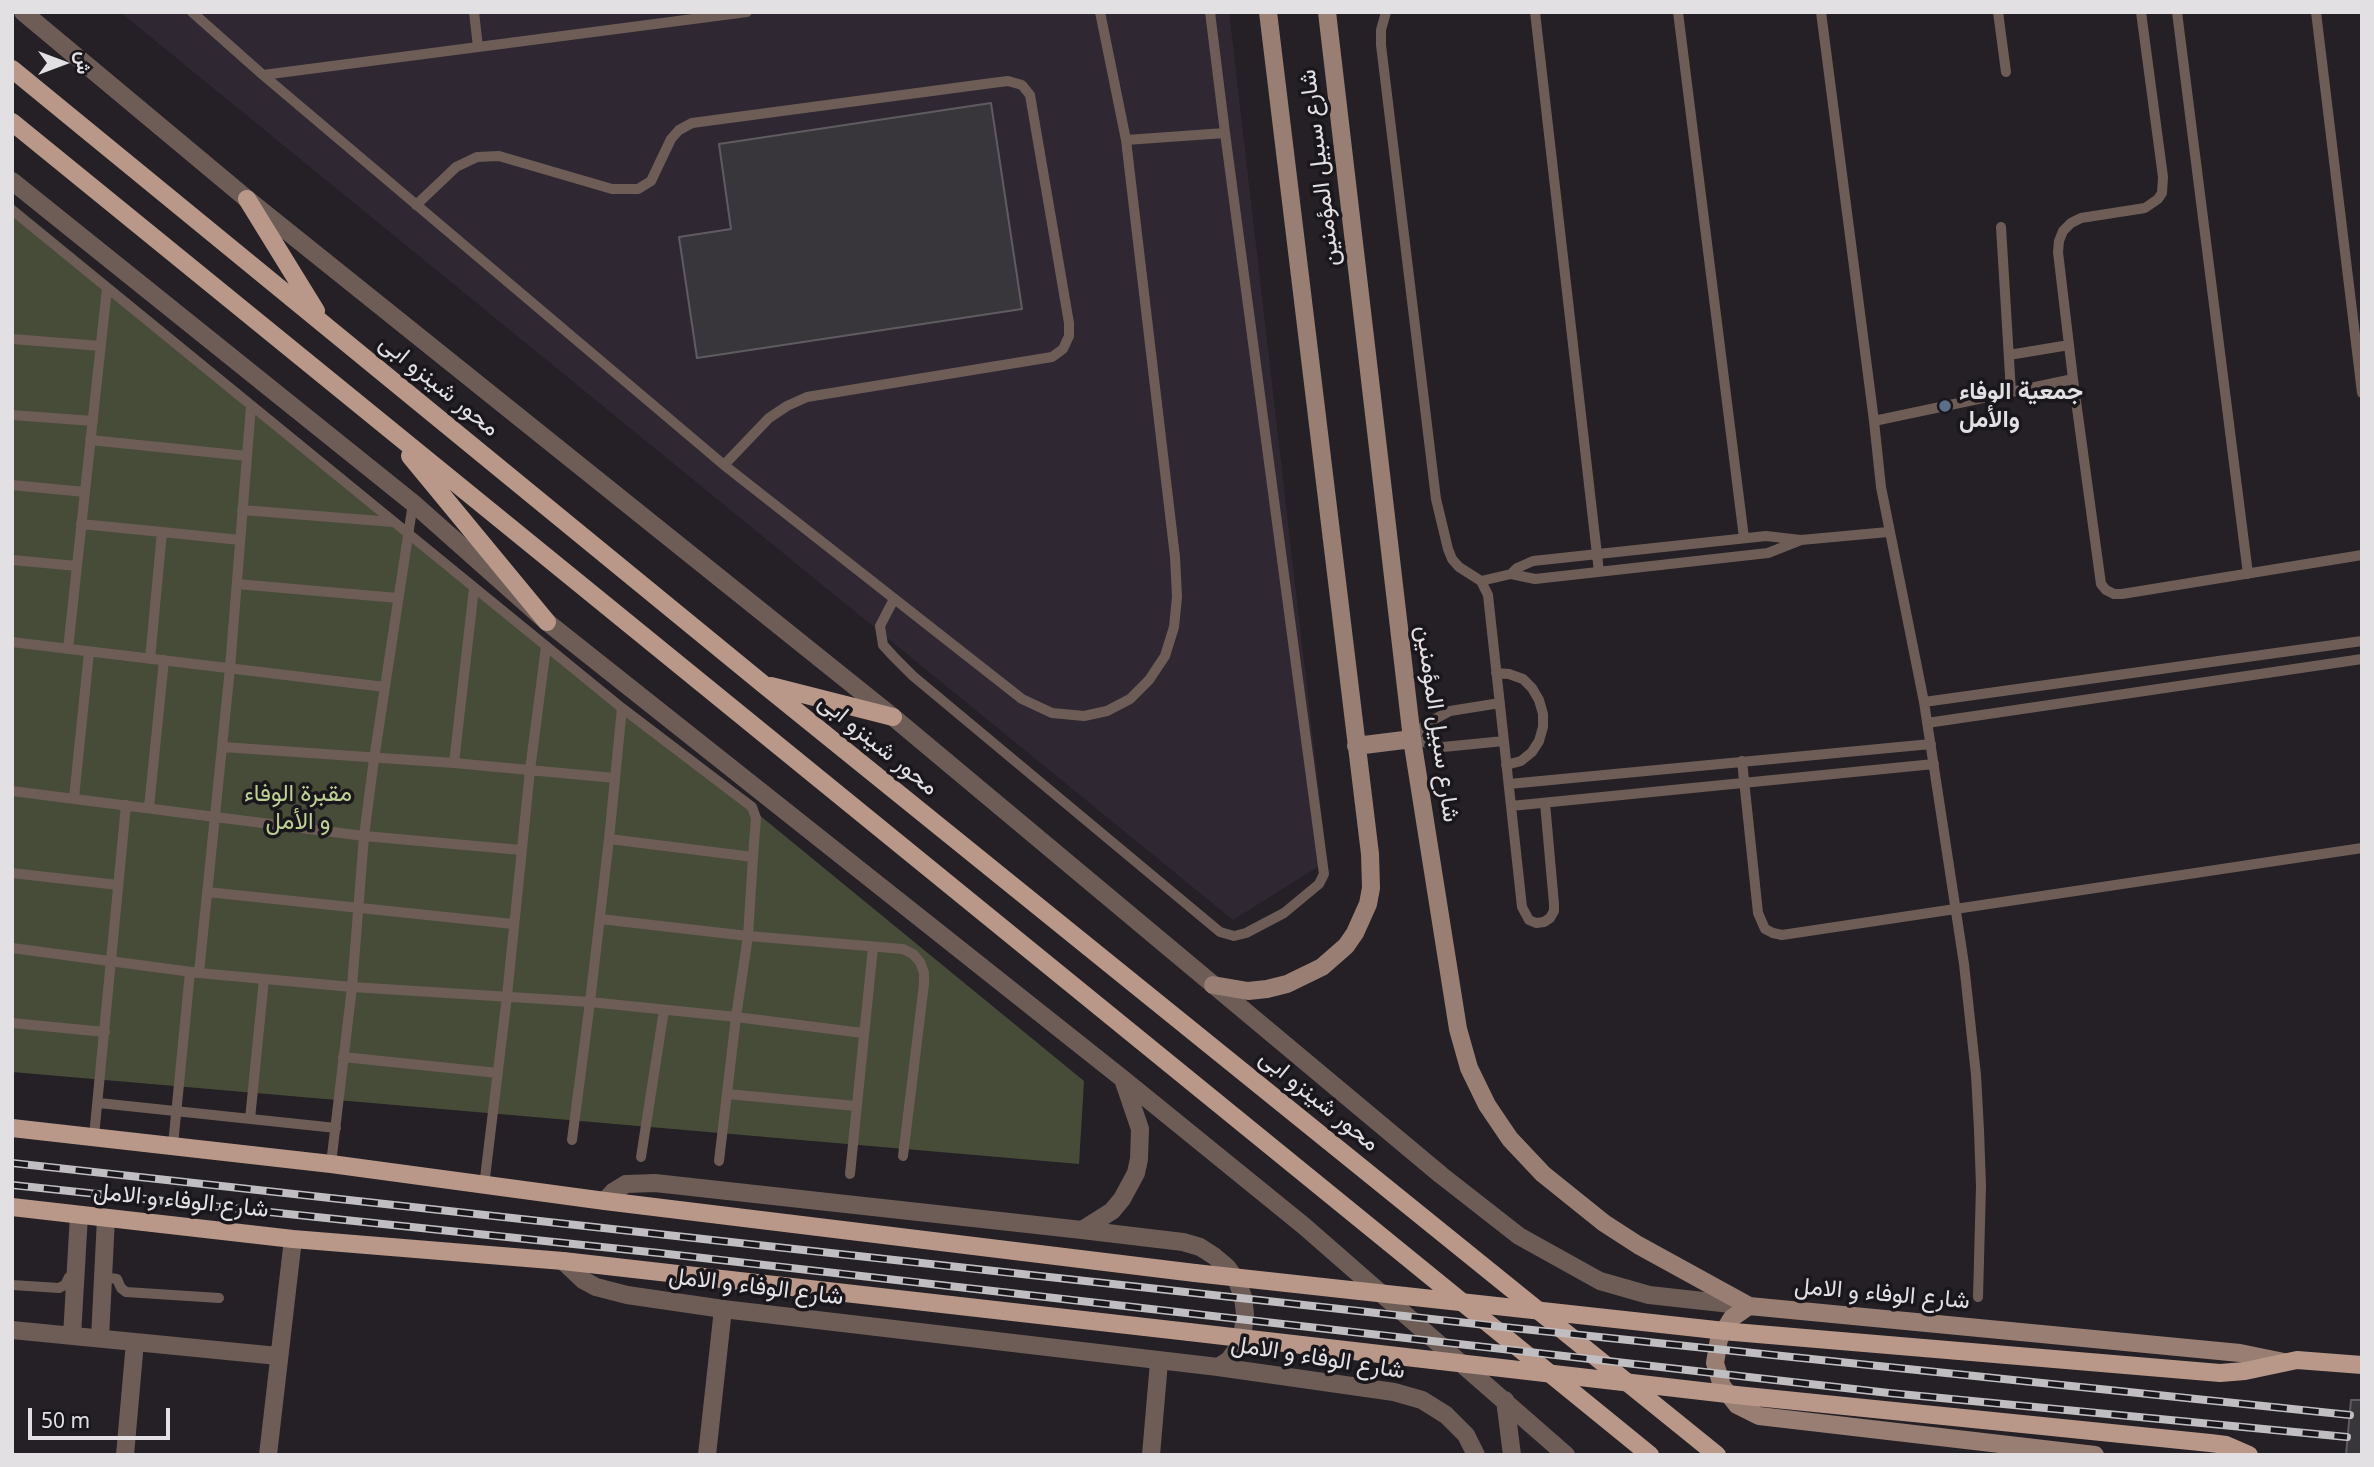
<!DOCTYPE html>
<meta charset="utf-8">
<style>
body{margin:0}
#map{position:relative;width:2374px;height:1467px;overflow:hidden;background:#242025;font-family:"Noto Sans",Vazirmatn,sans-serif}
canvas{display:block}
.frame{position:absolute;inset:0;border:14px solid #e2e0e3;pointer-events:none}
.north{position:absolute;left:28px;top:28px;width:70px;height:70px;-webkit-text-stroke:5px #1a171c;paint-order:stroke;rotate:90deg;font-size:19px;font-weight:700;line-height:28px;text-align:center;color:#e2e0e3}
.north::after{content:'';display:block;margin:auto;width:24px;height:32px;background:#e2e0e3;clip-path:polygon(50% 0,100% 100%,50% 72%,0 100%)}
.scale{position:absolute;left:28px;top:1408px;width:142px;height:32px;box-sizing:border-box;border:4px solid #e2e0e3;border-top:0;padding-left:9px;font-size:21px;line-height:24px;white-space:nowrap;color:#e2e0e3;-webkit-text-stroke:5px #1a171c;paint-order:stroke}
</style>
<div id="map">
<canvas width="2374" height="1467"></canvas>
<div class="frame"></div>
<div class="north">ش</div>
<div class="scale">50 m</div>
</div>
<script>
const g = document.querySelector('canvas').getContext('2d');
g.lineJoin = 'round';
function paint(path, color) { g.fillStyle = color; g.fill(path, 'evenodd'); }
const poly = rows => new Path2D(rows.map(r => 'M' + r).join(''));
function stroke(path, color, width, dash) { g.strokeStyle = color; g.lineWidth = width; g.lineCap = dash ? 'butt' : 'round'; g.setLineDash(dash || []); g.stroke(path); }
function write(font, color, halo, rows, align = 'center') {
  g.font = font + ' "Noto Sans",Vazirmatn,sans-serif'; g.lineWidth = 7; g.setLineDash([]); g.textBaseline = 'middle'; g.strokeStyle = halo; g.fillStyle = color; for (const [text, x, y, turn = 0] of rows) {
    g.save(); g.translate(x, y); g.rotate((+turn || 0) * Math.PI / 180); g.textAlign = isNaN(turn) ? turn : align; if (halo) g.strokeText(text, 0, 0); g.fillText(text, 0, 0); g.restore();
  }
}
paint(poly([
 [120,12,1229,12,1327,861,1233,920]
]), '#2f2832');
paint(poly([
 [12,203,1084,1081,1079,1164,12,1072]
]), '#464c38');
const building = poly([
 [991,103,1022,309,697,358,679,237,731,229,719,144,991,103],
 [2351,1400,2362,1400,2362,1455,2346,1455,2351,1400]
]);
paint(building, '#39363b');
stroke(building, '#5f5b61', 2);
stroke(poly([
 [192,12,263,75,724,465,1022,699,1052,713,1084,716,1107,711,1130,699,1149,680,1165,656,1174,627,1177,597,1175,557,1126,140,1100,12],
 [474,12,478,47],
 [1210,12,1225,133],
 [1386,12,1381,30,1381,45,1436,499,1448,549,1452,559,1459,567,1481,581,1488,595,1522,907,1529,920,1536,923,1544,922,1550,918,1554,911,1554,904,1545,803],
 [1535,12,1599,572],
 [1678,12,1744,538],
 [1821,12,1874,421,1881,487,1924,702,1964,964,1976,1075,1979,1130,1981,1186,1978,1297],
 [1998,12,2006,72],
 [2141,12,2163,177,2162,193,2158,199,2145,208,2081,218,2071,223,2063,231,2059,241,2058,252,2073,379,2101,584,2106,590,2114,594,2122,594,2362,555],
 [2177,12,2248,574],
 [2316,12,2362,393],
 [263,75,747,12],
 [416,205,456,167,477,157,499,156,612,189,638,189,651,181,671,139,679,130,692,123,992,83,1008,81,1022,85,1030,95,1069,323,1069,336,1063,349,1052,357,807,397,787,406,769,418,724,465],
 [12,210,622,708,609,839,753,857,748,936,903,949,913,954,920,962,924,973,924,984,903,1156],
 [2001,227,2011,392],
 [12,339,101,346],
 [2009,355,2069,345],
 [251,406,230,668,199,973,352,987,590,1002,572,1140],
 [12,415,93,421],
 [1874,421,2073,379],
 [90,440,247,456],
 [12,485,85,492],
 [242,510,393,522],
 [81,524,162,532,150,659],
 [162,532,240,540],
 [12,560,77,566],
 [1511,574,1535,579,1768,553,1801,540],
 [1481,581,1511,574,1517,568,1533,561,1766,536,1801,540,1888,532],
 [237,584,398,598],
 [894,599,880,626,883,645,894,657,913,676,1220,932,1234,936,1246,933,1284,913,1319,884,1324,874,1225,133,1126,140],
 [12,642,385,687],
 [68,649,107,288],
 [1496,673,1509,674,1523,679,1532,688,1539,700,1543,714,1543,727,1539,741,1532,752,1521,761,1506,765],
 [1924,702,2362,641],
 [1500,703,1450,711,1427,723,1412,739,1443,747,1504,741],
 [622,708,752,807,756,818,753,857],
 [1927,723,2362,659],
 [223,747,454,763,615,778],
 [1742,761,1758,913,1765,929,1773,933,1782,935,2362,848],
 [454,763,474,588],
 [1509,784,1931,744],
 [12,791,364,836,521,850],
 [74,798,89,652],
 [1511,806,1934,764],
 [149,807,164,660],
 [609,839,590,1002,736,1017,719,1161],
 [12,873,118,885],
 [207,892,513,924],
 [600,919,748,936,736,1017,863,1033],
 [12,948,199,973],
 [12,1023,105,1032],
 [343,1057,498,1073],
 [727,1094,856,1106],
 [99,1103,336,1128],
 [250,1119,264,979],
 [94,1136,126,805],
 [173,1145,190,972],
 [641,1157,664,1010],
 [331,1164,352,987,364,836,374,759,413,503],
 [850,1174,873,947],
 [484,1186,507,996,530,770,546,647],
 [103,1277,117,1279,121,1288,126,1292,219,1298],
 [12,1285,59,1288,65,1285,69,1277,75,1276]
]), '#6d5d56', 10);
stroke(poly([
 [12,1330,278,1356],
 [72,1336,79,1215],
 [100,1338,106,1218],
 [125,1455,135,1342],
 [268,1455,293,1239],
 [707,1455,723,1309],
 [1151,1455,1159,1362]
]), '#6d5d56', 18);
stroke(poly([
 [23,12,247,199,893,717,1441,1175,1519,1236,1600,1281,1649,1295,1749,1306],
 [12,181,413,503,547,622,1123,1079,1304,1226,1566,1455],
 [605,1201,613,1192,626,1184,655,1183,1082,1230,1112,1211,1122,1199,1136,1173,1139,1159,1140,1129,1124,1082],
 [1082,1230,1183,1242,1200,1247,1214,1256,1227,1267,1237,1281,1243,1297,1245,1314,1243,1331,1238,1348,1229,1360,1218,1367],
 [563,1261,583,1280,596,1287,627,1295,723,1309,1218,1367,1394,1392,1422,1400,1446,1415,1466,1435,1476,1455],
 [1505,1400,1512,1455]
]), '#6d5d56', 18);
stroke(poly([
 [1327,12,1412,739,1458,1029,1469,1068,1487,1105,1510,1139,1543,1174,1604,1223,1638,1245,1749,1306],
 [1356,746,1412,739],
 [1213,985,1248,991,1267,989,1287,984,1322,967,1346,946,1355,933,1368,904,1371,888,1370,854,1268,12],
 [2095,1455,1759,1416,1737,1405,1722,1386,1715,1363,1719,1339,1732,1318,1749,1306,2240,1353,2284,1362]
]), '#987e73', 18);
stroke(poly([
 [12,69,763,684,1717,1455],
 [12,122,1650,1455],
 [247,199,316,311],
 [410,456,547,622],
 [771,686,893,717],
 [12,1128,331,1164,605,1201,1195,1273],
 [12,1207,293,1239,563,1261,1189,1332],
 [1734,1332,2220,1373,2245,1371,2297,1360,2362,1365],
 [1736,1395,2210,1443,2226,1445,2249,1455]
]), '#b99889', 18);
const rail = poly([
 [12,1163,1513,1328,2350,1415],
 [12,1185,659,1253,1889,1393,2347,1437]
]);
stroke(rail, '#c0bec1', 8);
stroke(rail, '#1a171c', 5, [16]);
stroke(poly([
 [1195,1273,1734,1332],
 [1189,1332,1736,1395]
]), '#b99889', 18);
for (const [x, y, r, color] of [
 [1945,406,7,"#5c6f8a"]
]) { const dot = new Path2D(); dot.arc(x, y, r, 0, 2 * Math.PI); g.fillStyle = color; g.fill(dot); stroke(dot, '#1a171c', 2.5); }
write('24px', '#e2e0e3', '#1a171c', [
 ["شارع سبيل المؤمنين",1320,168,-97],
 ["محور شينزو ابى",439,386,39],
 ["شارع سبيل المؤمنين",1437,724,82],
 ["محور شينزو ابى",878,745,39],
 ["محور شينزو ابى",1319,1101,39],
 ["شارع الوفاء و الامل",181,1201,6],
 ["شارع الوفاء و الامل",756,1287,7],
 ["شارع الوفاء و الامل",1882,1294,5],
 ["شارع الوفاء و الامل",1318,1358,9]
]);
write('bold 24px', '#e2e0e3', '#1a171c', [
 ["جمعية الوفاء",1959,392],
 ["والأمل",1959,420]
], 'left');
write('24px', '#bed195', '#1a171c', [
 ["مقبرة الوفاء",298,794],
 ["و الأمل",298,822]
]);
</script>
